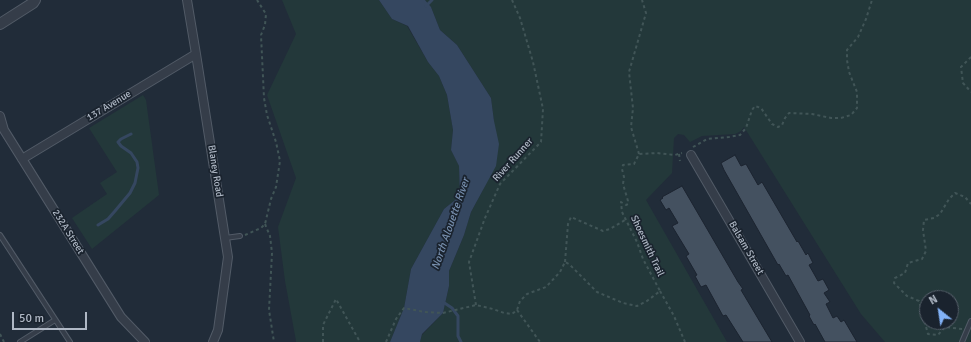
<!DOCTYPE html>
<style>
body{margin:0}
#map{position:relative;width:971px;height:342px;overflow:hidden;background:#212c39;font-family:Signika,sans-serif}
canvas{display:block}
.north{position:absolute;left:919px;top:290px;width:40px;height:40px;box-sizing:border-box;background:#1a232e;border:1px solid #565f6a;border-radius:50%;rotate:330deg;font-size:11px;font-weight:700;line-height:16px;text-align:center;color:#afb8c5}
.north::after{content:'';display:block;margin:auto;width:14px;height:18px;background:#82b2f7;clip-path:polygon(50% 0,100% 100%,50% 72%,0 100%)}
.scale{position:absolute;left:12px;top:312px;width:75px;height:18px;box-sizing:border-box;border:2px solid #afb8c5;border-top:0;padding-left:5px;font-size:12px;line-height:14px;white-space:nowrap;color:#afb8c5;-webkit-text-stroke:3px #1a232e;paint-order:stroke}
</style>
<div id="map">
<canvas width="971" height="342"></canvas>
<div class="north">N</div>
<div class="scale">50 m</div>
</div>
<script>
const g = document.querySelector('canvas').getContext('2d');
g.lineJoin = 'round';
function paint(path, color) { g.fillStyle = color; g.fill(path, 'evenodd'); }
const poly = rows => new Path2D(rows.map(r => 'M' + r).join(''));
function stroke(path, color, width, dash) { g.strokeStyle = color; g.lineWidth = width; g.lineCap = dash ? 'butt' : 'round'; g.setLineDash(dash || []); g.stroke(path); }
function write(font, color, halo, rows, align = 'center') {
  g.font = font + ' Signika,sans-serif'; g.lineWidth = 3.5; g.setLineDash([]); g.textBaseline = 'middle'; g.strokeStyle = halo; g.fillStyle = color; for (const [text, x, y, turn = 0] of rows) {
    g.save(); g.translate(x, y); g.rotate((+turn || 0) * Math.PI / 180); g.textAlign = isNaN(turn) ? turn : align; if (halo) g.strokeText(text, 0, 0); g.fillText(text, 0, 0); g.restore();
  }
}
paint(poly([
 [282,0,379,0,392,19,407,26,428,62,439,76,447,95,453,130,451,150,459,166,460,196,444,209,411,269,404,308,390,342,296,342,296,341,285,281,278,227,296,178,267,95,296,34],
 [425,0,971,0,971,342,885,342,861,314,744,127,741,131,735,134,702,136,690,142,684,135,678,134,674,138,672,173,646,200,727,342,420,342,422,335,443,313,449,286,449,271,464,235,471,212,484,188,494,121,491,98,457,45,440,30,431,7],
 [927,298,951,298,951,322,927,322],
 [143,95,146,100,159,195,92,249,72,218,107,194,100,183,117,172,89,128]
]), '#23383a');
paint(poly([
 [379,0,425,0,431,7,440,30,457,45,491,98,494,121,499,144,496,166,471,212,464,235,449,271,449,286,443,313,422,334,420,342,390,342,404,308,411,269,444,209,460,196,459,166,451,150,453,130,447,95,439,76,428,62,408,26,392,19]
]), '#354760');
stroke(poly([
 [426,6,432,0],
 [98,225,108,219,115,211,130,193,135,183,138,168,137,162,131,153,121,146,118,142,121,139,131,134],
 [443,302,452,308,458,316,458,336,461,342]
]), '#354760', 3);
const building = poly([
 [735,155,741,166,746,164,758,185,762,182,797,242,798,241,806,255,808,253,813,263,809,265,818,281,823,279,829,290,824,293,830,302,826,304,833,318,837,316,841,322,844,320,857,342,825,342,815,324,814,325,809,316,810,315,788,275,786,276,779,264,778,265,724,170,721,163,735,155],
 [682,186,738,282,743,289,741,290,772,342,743,342,726,315,723,316,706,285,701,287,695,276,697,275,686,256,689,254,672,226,678,223,669,208,666,210,660,200,663,198,662,197,682,186]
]);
paint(building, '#445160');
stroke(building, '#1c2430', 1);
const service = poly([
 [0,235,70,342],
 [225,238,240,236],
 [20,342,55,320],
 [962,342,971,321]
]);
const minor = poly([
 [187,0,196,54,228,257,218,330,213,342],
 [0,116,4,130,121,317,145,342],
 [691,155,800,342],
 [22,159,196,54]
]);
const tertiary = poly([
 [0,24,33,3,35,0]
]);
stroke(service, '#525b67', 6);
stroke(minor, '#525b67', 10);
stroke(tertiary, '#525b67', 12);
stroke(poly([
 [971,57,961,67,963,83,971,92],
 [693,147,707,139,729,137,740,135,746,128,752,110,755,106,761,108,772,124,778,127,782,125,785,118,789,113,812,114,831,118,841,118,851,115,857,108,857,92,849,72,847,60,847,50,858,37,866,19,872,0],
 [639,154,631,127,633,108,629,72,646,13,642,0],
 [679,154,680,161],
 [265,224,270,236,272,253,269,310,274,342],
 [245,235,261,228,265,224,271,199,276,187,280,161,276,142,267,115,264,98,261,35,265,25,266,14,257,0],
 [565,262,568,224,571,217,603,231,610,229,625,220],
 [660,291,674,316,685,342],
 [476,305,469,262,485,218,500,184,541,142,543,109,533,62,520,18,512,0],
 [517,310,540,342],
 [962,329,945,327,938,335,928,334,919,301,907,296,894,283,895,278,905,273,908,263,922,259,926,251,923,230,924,220,934,218,940,214,949,199,955,193,965,197,971,204],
 [0,334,4,342],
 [323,342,323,325,336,299,360,342],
 [386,342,396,319,404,308,425,312,443,313,476,305,493,309,504,313,512,314,517,310,520,301,527,294,546,287,560,272,565,262,569,264,597,292,623,303,637,306,647,301,660,291,643,259,637,242,622,212,621,202,626,205,628,204,628,201,623,184,624,177,622,169,623,165,634,164,639,154,657,153,675,155,682,153]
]), '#415557', 2, [3, 3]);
stroke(service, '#353d49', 4);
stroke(minor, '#353d49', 8);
stroke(tertiary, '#353d49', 10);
write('10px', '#afb8c5', '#1a232e', [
 ["137 Avenue",109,106,-31],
 ["River Runner",513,160,-48],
 ["Blaney Road",215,171,81],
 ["232A Street",68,232,58],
 ["Shoesmith Trail",647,246,65],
 ["Balsam Street",746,248,60]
]);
write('italic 11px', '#778fae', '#1a232e', [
 ["North Alouette River",451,224,-71]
]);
</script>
